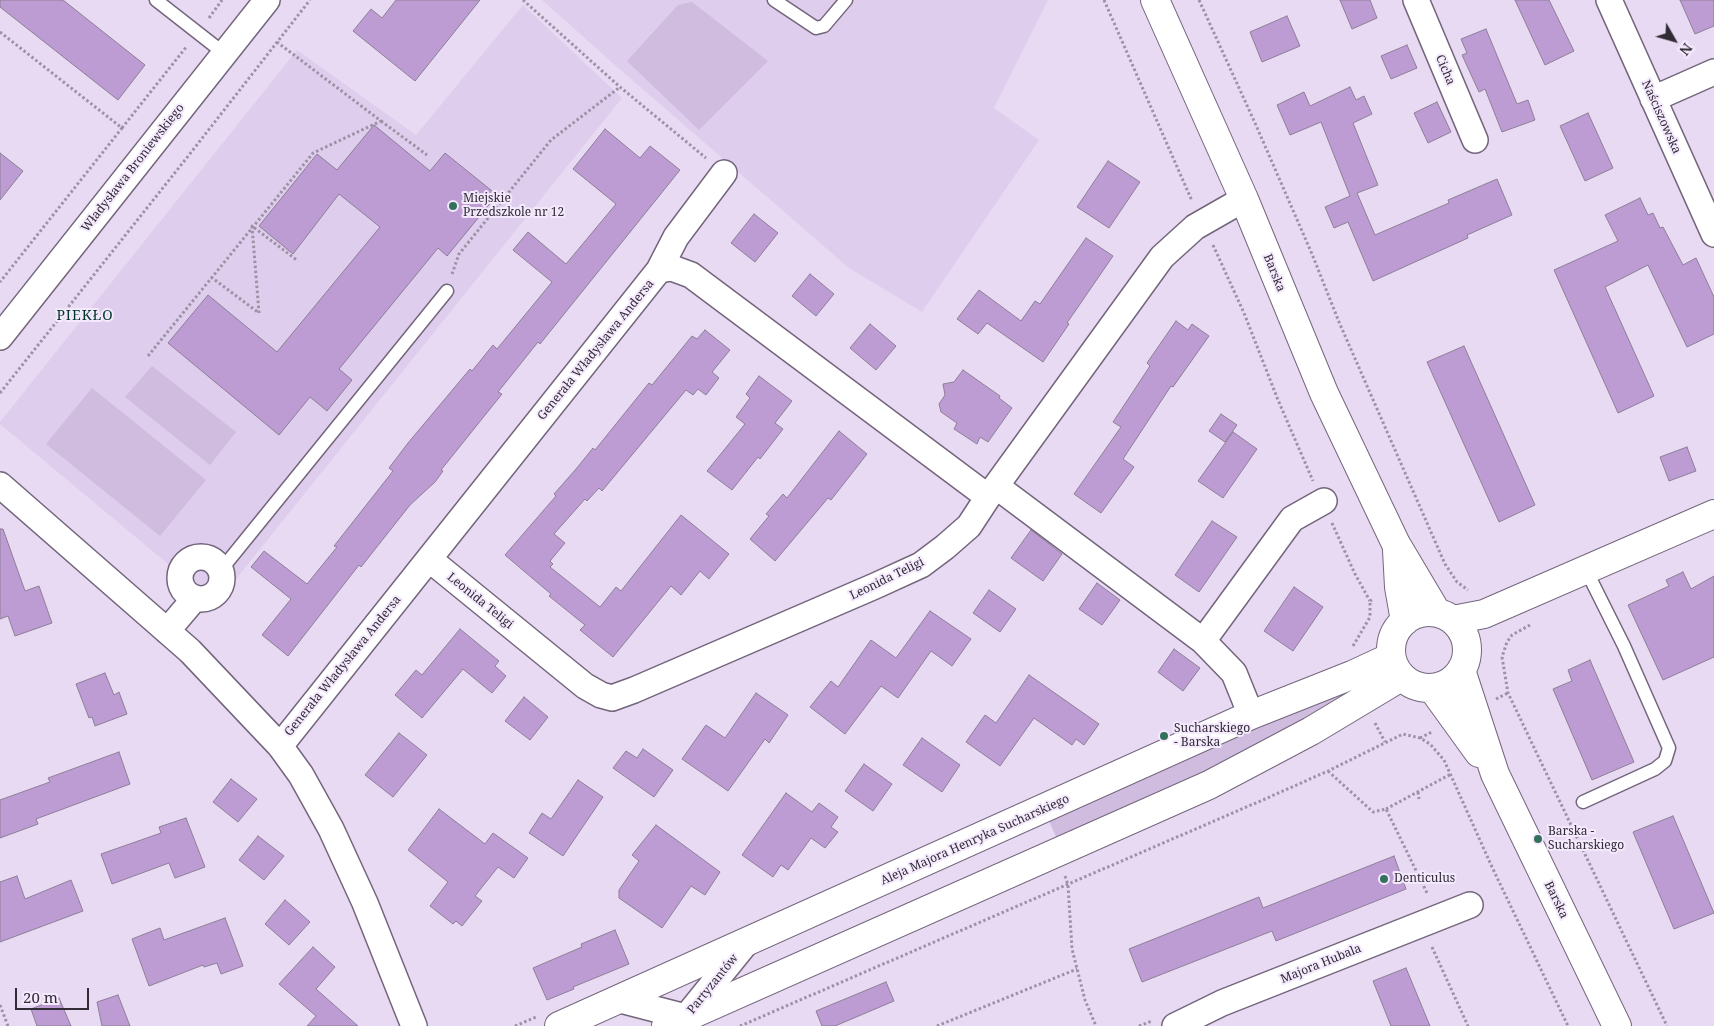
<!DOCTYPE html>
<meta charset="utf-8">
<style>
body{margin:0}
#map{position:relative;width:1714px;height:1026px;overflow:hidden;background:#e9daf4;font-family:"Noto Serif",serif}
canvas{display:block}
.north{position:absolute;left:1649px;top:15px;width:50px;height:50px;-webkit-text-stroke:4px #f4e9fd;paint-order:stroke;rotate:128deg;font-size:14px;font-weight:700;line-height:20px;text-align:center;color:#302b34}
.north::after{content:'';display:block;margin:auto;width:18px;height:22px;background:#302b34;clip-path:polygon(50% 0,100% 100%,50% 72%,0 100%)}
.scale{position:absolute;left:15px;top:988px;width:74px;height:22px;box-sizing:border-box;border:2px solid #302b34;border-top:0;padding-left:6px;font-size:15px;line-height:18px;white-space:nowrap;color:#302b34;-webkit-text-stroke:4px #f4e9fd;paint-order:stroke}
</style>
<div id="map">
<canvas width="1714" height="1026"></canvas>
<div class="north">N</div>
<div class="scale">20 m</div>
</div>
<script>
const g = document.querySelector('canvas').getContext('2d');
g.lineJoin = 'round';
function paint(path, color) { g.fillStyle = color; g.fill(path, 'evenodd'); }
const poly = rows => new Path2D(rows.map(r => 'M' + r).join(''));
function stroke(path, color, width, dash) { g.strokeStyle = color; g.lineWidth = width; g.lineCap = dash ? 'butt' : 'round'; g.setLineDash(dash || []); g.stroke(path); }
function write(font, color, halo, rows, align = 'center') {
  g.font = font + ' "Noto Serif",serif'; g.lineWidth = 4; g.setLineDash([]); g.textBaseline = 'middle'; g.strokeStyle = halo; g.fillStyle = color; for (const [text, x, y, turn = 0] of rows) {
    g.save(); g.translate(x, y); g.rotate((+turn || 0) * Math.PI / 180); g.textAlign = isNaN(turn) ? turn : align; if (halo) g.strokeText(text, 0, 0); g.fillText(text, 0, 0); g.restore();
  }
}
paint(poly([
 [542,0,1048,0,994,108,1039,140,922,312,849,268,616,66],
 [523,5,622,98,216,604,0,424,0,422,297,50,416,135]
]), '#decdec');
paint(poly([
 [692,2,768,61,699,130,627,61,678,5],
 [152,366,236,432,210,465,125,397],
 [92,388,206,480,160,536,46,444],
 [1348,688,1352,697,1226,765,1057,839,1049,821]
]), '#d0bcde');
const building = poly([
 [0,0,63,0,145,65,118,100,0,7,0,0],
 [396,0,480,0,415,81,353,31,371,9,382,18,396,0],
 [1340,0,1370,0,1377,18,1352,29,1340,0],
 [1515,0,1549,0,1574,51,1545,65,1515,0],
 [1680,0,1714,0,1714,26,1695,34,1680,0],
 [1287,16,1300,46,1262,62,1250,32,1287,16],
 [1486,29,1517,104,1528,100,1535,120,1502,132,1485,89,1479,92,1462,55,1467,53,1461,39,1486,29],
 [1407,45,1417,68,1391,79,1381,56,1407,45],
 [1350,87,1356,100,1364,96,1372,114,1353,123,1378,185,1357,193,1375,235,1449,203,1448,200,1497,179,1512,215,1467,235,1468,238,1373,281,1348,222,1334,228,1325,207,1350,196,1321,122,1290,135,1277,105,1304,92,1310,106,1350,87],
 [1437,102,1451,132,1428,143,1414,113,1437,102],
 [1588,113,1613,168,1585,181,1560,126,1588,113],
 [374,125,430,171,445,153,497,195,447,256,438,248,339,369,352,380,327,411,310,397,279,435,168,343,208,295,277,352,380,227,339,194,293,254,259,226,317,154,337,170,374,125],
 [605,129,640,158,650,146,680,170,540,344,538,342,498,392,502,394,441,470,443,471,435,482,410,505,361,567,359,565,288,656,262,635,291,599,251,567,264,551,307,584,337,547,334,546,393,471,389,468,408,443,470,369,472,371,493,345,497,349,552,282,513,250,528,232,566,264,616,204,573,169,605,129],
 [0,153,23,171,0,200,0,153],
 [1108,161,1140,182,1109,228,1077,207,1108,161],
 [1640,198,1648,215,1653,213,1660,228,1663,227,1683,265,1696,258,1714,297,1714,334,1687,347,1648,265,1605,287,1654,396,1618,413,1554,270,1618,241,1605,215,1640,198],
 [754,214,778,233,755,262,731,243,754,214],
 [1086,238,1113,256,1067,323,1069,324,1043,362,987,323,978,334,957,319,979,290,1021,321,1035,301,1040,304,1086,238],
 [810,274,834,294,816,316,792,296,810,274],
 [1176,321,1188,330,1192,324,1209,336,1173,387,1171,386,1123,459,1134,467,1101,513,1074,494,1121,427,1113,422,1150,366,1147,363,1176,321],
 [870,324,896,346,876,370,850,348,870,324],
 [705,330,730,350,712,372,719,378,706,395,698,389,693,395,686,390,602,491,599,488,587,501,585,499,554,534,565,543,550,561,553,564,550,567,600,607,616,587,621,591,681,515,729,554,709,579,700,571,681,595,671,586,613,657,580,630,585,625,549,596,551,594,505,555,556,496,554,494,576,469,593,448,595,450,649,383,652,385,692,336,697,339,705,330],
 [1464,346,1535,505,1499,522,1427,362,1464,346],
 [963,370,1000,396,999,398,1012,408,988,442,980,437,977,444,954,429,957,423,941,412,939,404,945,395,943,384,954,382,963,370],
 [759,376,792,401,775,423,783,429,760,459,758,457,732,490,707,471,745,424,736,417,750,398,746,394,759,376],
 [1221,414,1237,425,1225,442,1209,431,1221,414],
 [839,431,867,454,831,500,828,498,775,561,750,539,769,516,766,514,783,494,787,498,839,431],
 [1233,432,1257,449,1223,498,1198,481,1233,432],
 [1687,447,1696,471,1669,481,1660,457,1687,447],
 [1212,521,1237,537,1199,592,1175,575,1212,521],
 [0,529,3,529,25,591,39,586,52,623,15,636,8,616,0,619,0,529],
 [1031,530,1062,554,1043,581,1011,558,1031,530],
 [1683,572,1691,589,1714,576,1714,657,1663,680,1628,605,1669,586,1666,580,1683,572],
 [1097,583,1120,600,1102,625,1079,609,1097,583],
 [1294,587,1323,607,1293,651,1264,631,1294,587],
 [989,590,1016,609,1000,632,973,613,989,590],
 [930,611,971,639,952,666,931,651,898,698,881,686,845,734,810,707,831,681,838,687,871,640,896,658,930,611],
 [460,629,499,661,495,666,506,676,492,693,463,669,422,718,395,695,416,670,422,675,460,629],
 [1174,649,1200,668,1183,691,1158,672,1174,649],
 [1590,660,1634,762,1592,780,1553,689,1572,681,1568,670,1590,660],
 [105,673,114,695,119,692,127,714,95,726,92,717,89,718,76,684,105,673],
 [1029,675,1099,724,1084,745,1076,739,1072,745,1034,718,1000,766,966,742,985,715,996,723,1029,675],
 [756,693,788,715,769,743,765,739,728,791,682,759,706,725,725,738,756,693],
 [524,697,548,717,530,740,505,721,524,697],
 [399,733,427,755,393,797,365,775,399,733],
 [922,738,960,765,942,792,903,765,922,738],
 [643,749,673,770,654,797,613,768,626,751,637,758,643,749],
 [119,752,130,784,36,819,38,824,0,838,0,800,50,782,48,778,119,752],
 [864,764,892,784,873,811,845,791,864,764],
 [231,779,257,799,238,822,213,802,231,779],
 [578,780,603,797,563,856,529,833,542,813,551,819,578,780],
 [786,793,812,812,819,803,838,817,831,827,838,832,825,848,811,838,788,870,781,865,773,877,742,855,786,793],
 [439,809,485,844,493,833,528,858,514,878,498,867,475,896,482,901,462,926,456,921,453,924,430,906,448,882,408,850,439,809],
 [1673,816,1714,913,1674,929,1633,832,1673,816],
 [186,818,205,867,175,878,169,863,112,884,101,854,161,833,159,827,186,818],
 [656,825,720,872,705,895,691,886,662,928,619,898,619,890,639,861,632,855,656,825],
 [258,836,284,856,264,880,239,860,258,836],
 [1394,856,1406,889,1276,941,1272,931,1142,982,1129,949,1259,897,1263,908,1394,856],
 [17,876,25,899,71,880,83,911,0,942,0,882,17,876],
 [285,900,310,922,289,945,265,924,285,900],
 [225,918,243,966,221,974,217,963,204,967,203,965,149,986,132,939,160,928,164,940,225,918],
 [615,930,629,964,573,987,574,989,547,1000,533,968,582,947,581,944,615,930],
 [313,947,335,967,316,989,358,1026,307,1026,316,1016,279,984,313,947],
 [1406,968,1430,1026,1391,1026,1373,981,1406,968],
 [886,982,894,1001,835,1026,822,1026,816,1011,886,982],
 [118,995,130,1026,102,1026,97,1002,118,995],
 [59,998,71,1026,37,1026,31,1009,59,998]
]);
paint(building, '#bc9cd3');
stroke(building, '#8d7f97', 1);
const lane = poly([
 [156,0,225,54],
 [774,0,816,28,824,26,846,0],
 [221,570,447,291],
 [1583,802,1655,769,1665,761,1669,748,1624,646,1586,570]
]);
const street = poly([
 [1416,0,1475,140],
 [1609,0,1714,234],
 [1653,99,1714,72],
 [659,270,676,237,724,173],
 [0,337,267,0],
 [0,485,190,651,280,746,301,775,331,829,365,903,414,1026],
 [996,486,1203,641,1234,673,1251,715],
 '180 578a21 21 0 1 1 42 0a21 21 0 1 1-42 0Z',
 [429,559,585,686,601,695,612,698,634,690,875,586,921,565,945,547,969,526,988,497,1162,257,1195,227,1244,199],
 [167,631,195,598],
 [1203,641,1292,519,1324,501],
 [280,746,659,270,672,268,691,275,988,497],
 [620,1000,686,1017],
 [686,1017,746,943],
 [1175,1026,1222,1003,1470,905]
]);
const secondary = poly([
 [1155,0,1244,199,1324,393,1396,544,1437,613],
 [1397,550,1399,587,1405,621],
 '1391 650a38 38 0 1 1 76 0a38 38 0 1 1-76 0Z',
 [1453,620,1484,614,1714,514],
 [1461,670,1495,774,1617,1026],
 [1432,688,1479,753],
 [559,1026,1251,715,1352,675,1391,657],
 [666,1026,1209,785,1311,731,1401,677]
]);
stroke(lane, '#73667c', 15);
stroke(street, '#73667c', 28);
stroke(secondary, '#73667c', 30);
stroke(poly([
 [523,0,620,87,706,158],
 [1104,0,1192,201],
 [1199,0,1255,123,1312,254,1339,322,1445,564,1457,582,1468,590],
 [209,18,222,0],
 [0,32,122,128,0,282],
 [381,121,427,155],
 [122,128,187,46],
 [1213,245,1244,313,1278,400,1313,481],
 [452,274,459,254,551,140,620,87],
 [211,277,259,313,252,226,298,261],
 [148,356,309,158,313,153,381,121,277,42],
 [0,393,189,155,310,0],
 [1332,523,1355,574,1370,601],
 [1530,625,1512,635,1507,642,1502,657,1508,693,1667,1026],
 [1353,646,1370,617,1370,601,1372,600],
 [1496,699,1508,693],
 [1375,723,1385,742],
 [1420,738,1432,732],
 [1328,771,1373,812,1386,809,1428,895],
 [1418,792,1419,799],
 [1386,809,1451,774],
 [1065,876,1068,885,1072,949,1085,1000,1096,1026],
 [1432,947,1468,1026],
 [0,1005,8,1026],
 [515,1026,536,1017],
 [740,1026,1265,799,1328,771,1403,734,1420,738,1430,744,1444,760,1492,867,1568,1026],
 [937,1026,1077,969],
 [1139,1026,1152,1021]
]), '#9d92a5', 3, [2.5, 2.5]);
stroke(lane, '#fff', 12);
stroke(street, '#fff', 25);
stroke(secondary, '#fff', 28);
for (const [x, y, r, color] of [
 [453,206,5,"#34715d"],
 [1164,736,5,"#34715d"],
 [1538,839,5,"#34715d"],
 [1384,879,5,"#34715d"]
]) { const dot = new Path2D(); dot.arc(x, y, r, 0, 2 * Math.PI); g.fillStyle = color; g.fill(dot); stroke(dot, '#f4e9fd', 2); }
write('12px', '#302b34', '#f4e9fd', [
 ["Cicha",1445,70,67],
 ["Naściszowska",1661,117,66],
 ["Władysława Broniewskiego",133,168,-52],
 ["Barska",1274,273,68],
 ["Generała Władysława Andersa",596,350,-51],
 ["Leonida Teligi",887,579,-26],
 ["Leonida Teligi",480,601,39],
 ["Generała Władysława Andersa",343,666,-51],
 ["Aleja Majora Henryka Sucharskiego",975,840,-24],
 ["Barska",1556,900,64],
 ["Majora Hubala",1321,964,-22],
 ["Partyzantów",713,984,-51]
]);
write('12px', '#302b34', '#f4e9fd', [
 ["Miejskie",463,199],
 ["Przedszkole nr 12",463,213],
 ["Sucharskiego",1174,729],
 ["- Barska",1174,743],
 ["Barska -",1548,832],
 ["Sucharskiego",1548,846],
 ["Denticulus",1394,879]
], 'left');
g.letterSpacing = '1px';
write('14px', '#003627', '#f4e9fd', [
 ["PIEKŁO",85,316]
]);
g.letterSpacing = '0px';
</script>
